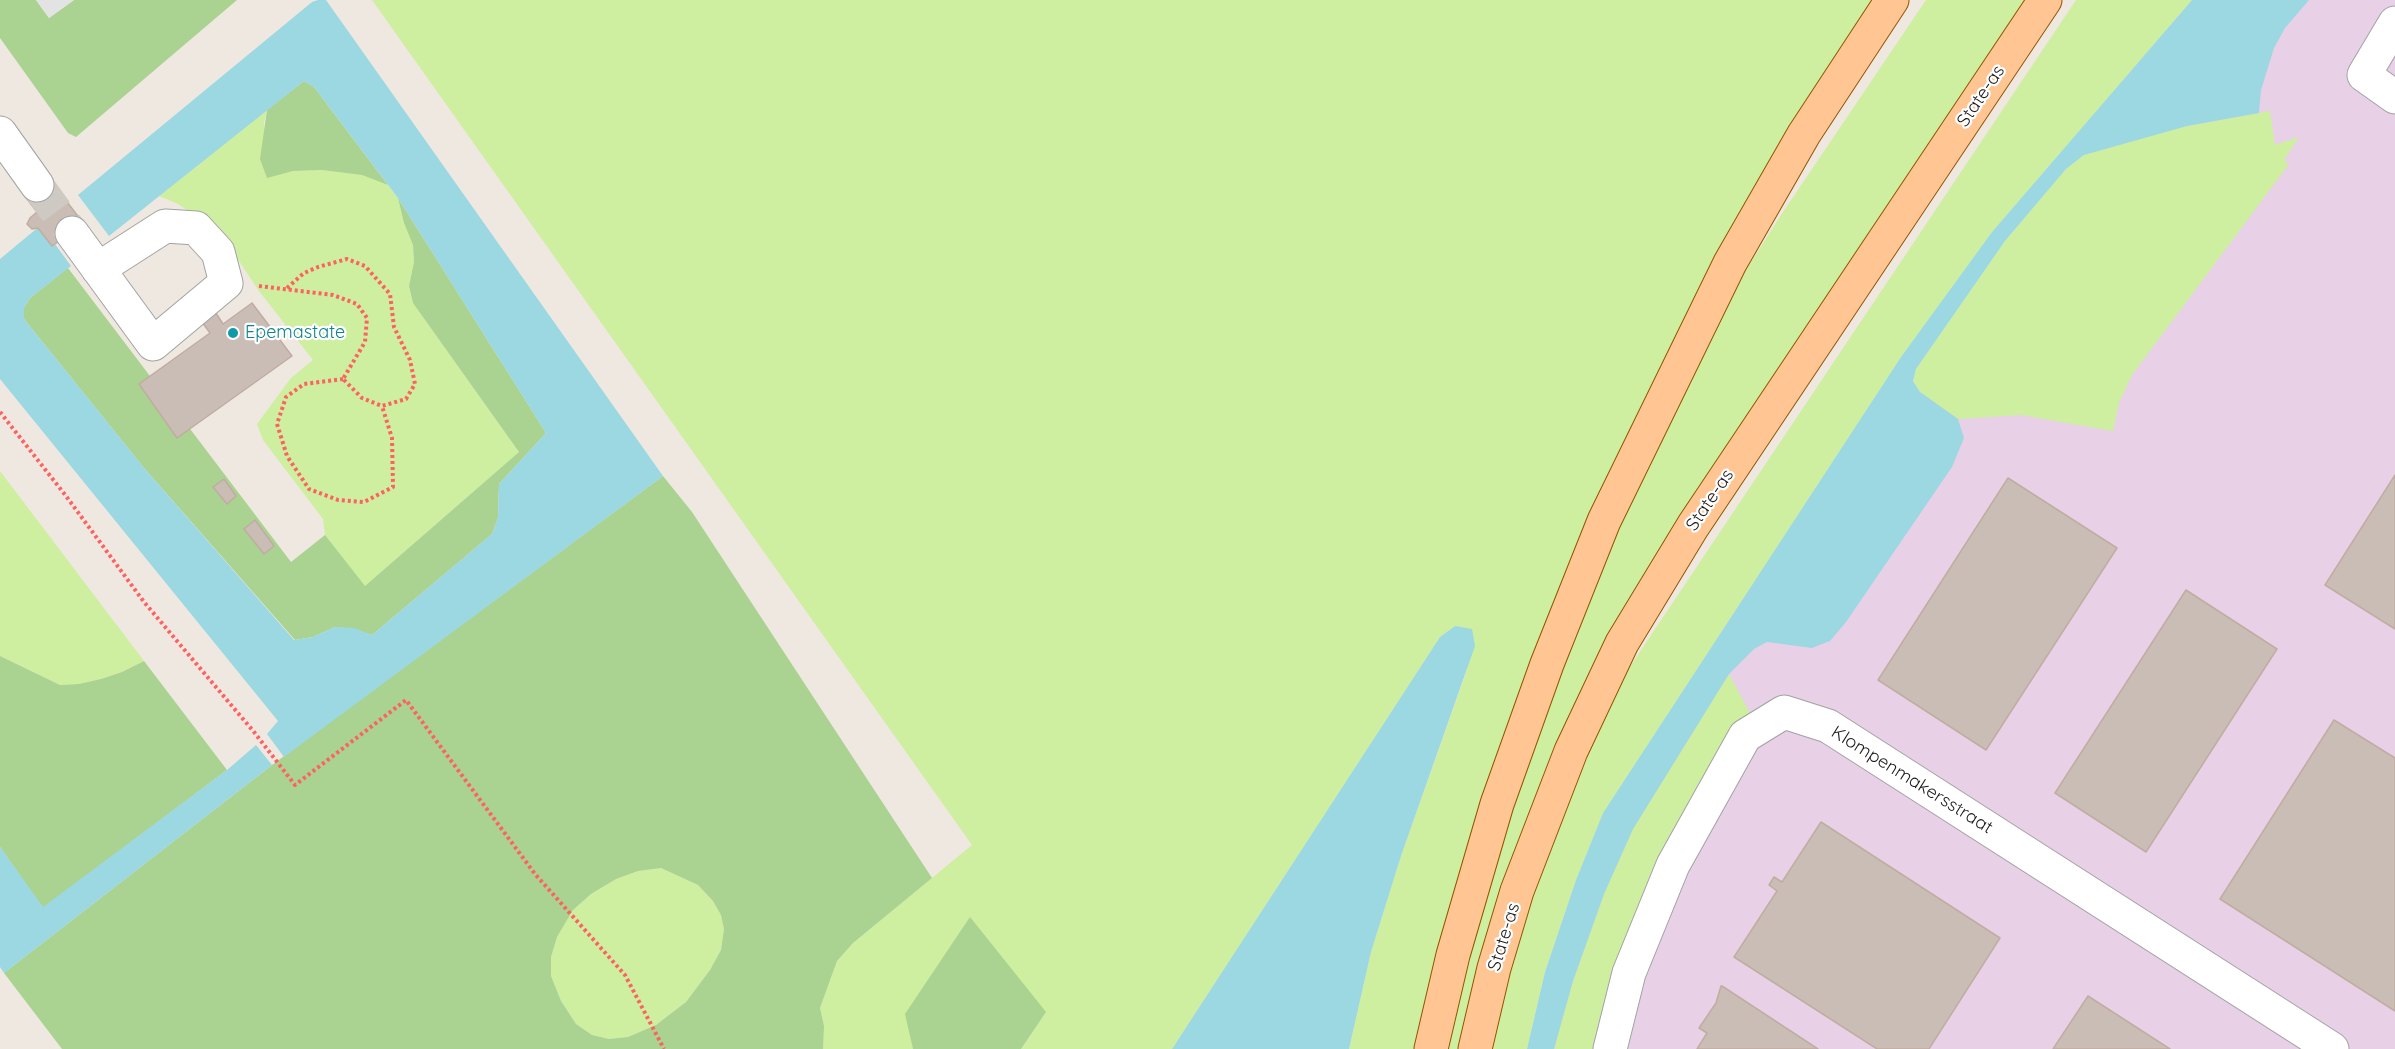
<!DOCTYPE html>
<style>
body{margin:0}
canvas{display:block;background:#eee8e0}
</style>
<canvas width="2395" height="1049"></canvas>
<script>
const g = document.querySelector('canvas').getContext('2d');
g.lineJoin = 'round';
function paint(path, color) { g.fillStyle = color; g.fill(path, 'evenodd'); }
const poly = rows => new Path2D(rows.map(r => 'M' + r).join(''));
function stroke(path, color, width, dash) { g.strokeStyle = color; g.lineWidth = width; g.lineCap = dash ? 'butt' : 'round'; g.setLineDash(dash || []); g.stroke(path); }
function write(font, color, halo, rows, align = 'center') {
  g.font = font + ' Quicksand,sans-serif'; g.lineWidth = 4.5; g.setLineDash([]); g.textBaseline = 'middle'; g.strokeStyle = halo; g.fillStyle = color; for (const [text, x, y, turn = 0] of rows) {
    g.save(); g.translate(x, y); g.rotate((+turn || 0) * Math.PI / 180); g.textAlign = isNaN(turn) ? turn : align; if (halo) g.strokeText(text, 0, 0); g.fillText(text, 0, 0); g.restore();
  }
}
paint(poly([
 [2206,0,2395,0,2395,1049,1538,1049,1628,801]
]), '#e8d1e6');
paint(poly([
 [372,0,1875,0,1681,336,1420,1049,1349,1049,1371,952,1401,856,1467,670,1455,626,1440,637,1172,1049,1021,1049,1046,1012,906,1014,913,1049,823,1049,824,1026,820,1008,837,961,853,943,972,845],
 [1926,0,2026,0,1681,517,1462,1049,1442,1049,1484,880,1585,595,1726,301,1781,215],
 [2076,0,2192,0,1992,232,1901,357,1603,813,1576,880,1545,972,1527,1049,1486,1049,1555,821,1619,683],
 [267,110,264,123,267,177,293,171,322,170,362,175,388,185,398,198,404,223,413,245,414,262,409,286,413,303,519,452,364,587,325,535,323,519,263,440,257,424,291,378,313,360,259,291,235,255,197,217,178,204,159,196],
 [2270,111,2275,145,2299,137,2284,160,2289,164,2132,375,2119,403,2113,431,2021,415,1958,419,1920,392,1913,381,1916,369,2005,241,2066,169,2084,155,2117,144,2187,126],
 [0,471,144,661,122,672,101,679,79,684,60,685,0,656],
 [1729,674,1750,713,1725,744,1655,862,1609,985,1592,1049,1554,1049,1573,981,1604,894,1633,829],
 [661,868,698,885,713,901,721,915,724,929,721,950,710,970,686,1002,656,1025,628,1037,609,1039,592,1035,576,1024,561,1001,551,976,551,957,557,937,573,910,591,894,616,879,638,871]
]), '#ceeea0');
paint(poly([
 [0,0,36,0,49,18,74,0,237,0,76,137,68,133,0,38],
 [304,81,314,87,388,185,362,175,322,170,293,171,267,178,260,159,267,110],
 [398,198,546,433,499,484,498,518,492,534,372,635,354,629,335,627,313,637,295,640,144,468,24,319,24,308,30,298,68,268,291,562,325,535,365,586,519,452,413,303,409,286,414,262,413,245,404,223],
 [663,476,692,512,932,878,853,943,837,961,820,1008,824,1026,823,1049,62,1049,4,973,272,765],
 [661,868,698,885,713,901,721,915,724,929,721,950,710,970,686,1002,656,1025,628,1037,609,1039,592,1035,576,1024,561,1001,551,976,551,957,557,937,573,910,591,894,616,879,638,871],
 [0,656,60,685,79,684,101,679,122,672,144,661,227,770,43,908,0,847],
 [970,917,1046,1012,1021,1049,913,1049,905,1014]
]), '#aad290');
paint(poly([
 [36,0,74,0,49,18]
]), '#e3e3e3');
paint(poly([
 [318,0,326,0,663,476,284,757,267,734,278,721,0,379,0,259,41,225,71,266,30,298,24,308,24,319,144,468,294,640,313,637,335,627,354,628,372,635,492,534,498,518,499,484,546,433,398,198,314,87,304,81,109,236,78,195,312,2],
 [2192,0,2309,0,2285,28,2274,48,2261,90,2259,113,2187,126,2084,155,2066,169,2005,241,1916,369,1913,381,1920,392,1958,419,1964,438,1952,467,1846,622,1830,641,1812,648,1767,642,1754,649,1729,674,1633,829,1604,894,1573,981,1554,1049,1527,1049,1545,972,1576,880,1603,813,1901,357,1992,232],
 [1455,626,1472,629,1475,646,1401,856,1371,952,1349,1049,1172,1049,1440,637],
 [256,745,272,765,4,973,0,967,0,847,43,907,227,770]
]), '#9bd8e1');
const building = poly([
 [47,176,84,224,52,246,38,228,32,229,27,224,30,218,37,212,24,195,47,176],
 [252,303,292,356,177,438,139,384,210,333,202,322,216,313,223,324,252,303],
 [2395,475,2395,629,2325,585,2395,475],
 [2008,478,2117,548,1986,750,1878,680,2008,478],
 [224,479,236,496,227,504,213,487,224,479],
 [255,520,274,546,264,554,244,529,255,520],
 [2186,590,2277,649,2146,852,2055,793,2186,590],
 [2334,720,2395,758,2395,1011,2220,899,2334,720],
 [1821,822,2000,938,1929,1049,1877,1049,1734,957,1777,891,1769,885,1774,877,1782,882,1821,822],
 [1721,986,1722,986,1818,1049,1697,1049,1707,1033,1699,1028,1716,1003,1721,986],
 [2088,996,2170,1049,2053,1049,2088,996]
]);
paint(building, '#cabdb6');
stroke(building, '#c1aca1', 1.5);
stroke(poly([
 [37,185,72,233]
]), '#cec9c2', 33, [33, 16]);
const minor = poly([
 [2395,23,2364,75,2395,97],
 [0,133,37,185],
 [72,233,153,344,226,283,218,252,196,228,165,226,98,269],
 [1610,1049,1629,973,1673,865,1745,736,1784,712,1828,726,2332,1049]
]);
const major = poly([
 [1431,1049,1453,955,1497,804,1547,664,1604,521,1730,263,1804,134,1892,0],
 [1475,1049,1494,968,1517,891,1571,751,1622,643,1693,526,2045,0]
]);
stroke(minor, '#a2a2a2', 35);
stroke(major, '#935400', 35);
stroke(poly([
 [259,286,333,295,357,304,367,318,365,342,343,379],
 [287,288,304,273,318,267,347,259,365,266,390,294,394,327,410,360,415,384,406,399,382,406,362,398,343,379],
 [343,379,304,384,286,397,277,424,287,456,309,489,338,500,364,502,393,487,392,438,382,406],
 [0,412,66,496,144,602,254,732,295,785,406,700,535,874,625,975,664,1049]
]), '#ff6060', 4, [3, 3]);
stroke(minor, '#fff', 33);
stroke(major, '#ffc694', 33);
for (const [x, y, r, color] of [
 [233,333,6,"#0f9aa8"]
]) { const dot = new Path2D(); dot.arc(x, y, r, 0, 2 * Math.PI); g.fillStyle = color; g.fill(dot); stroke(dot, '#fff', 2); }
write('18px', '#1b1b1b', '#fff', [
 ["State-as",1981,96,-56],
 ["State-as",1710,500,-56],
 ["Klompenmakersstraat",1912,780,32],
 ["State-as",1504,937,-73]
]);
write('18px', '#0d838f', '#fff', [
 ["Epemastate",245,333]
], 'left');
</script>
